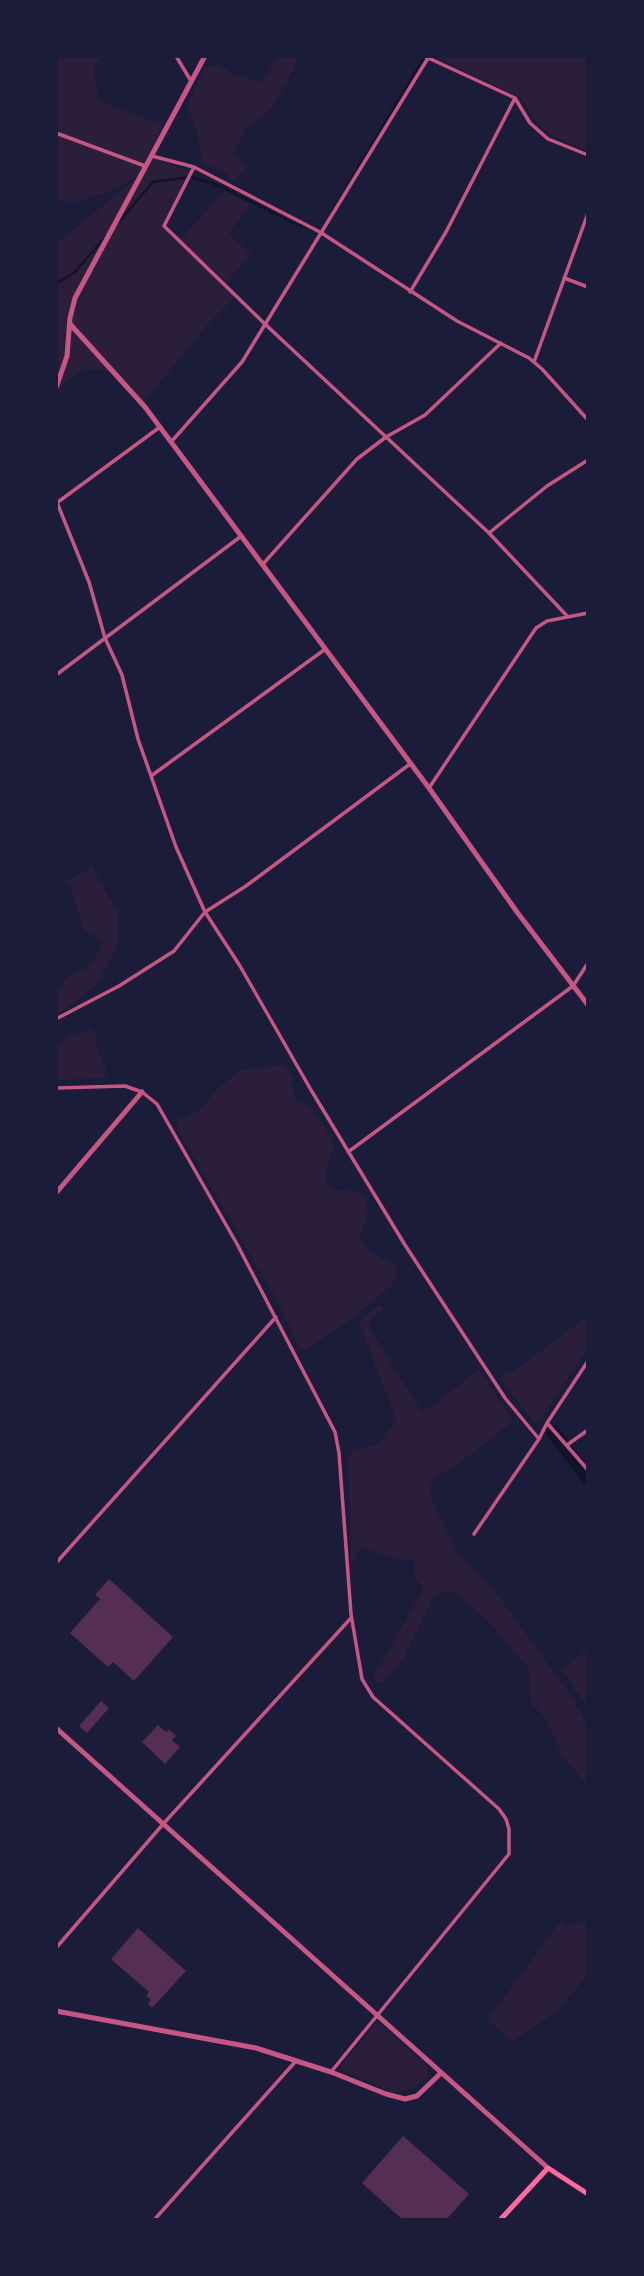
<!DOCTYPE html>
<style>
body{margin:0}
#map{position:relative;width:644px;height:2276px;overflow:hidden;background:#1b1b3a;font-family:"Fira Sans Condensed",sans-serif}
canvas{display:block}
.frame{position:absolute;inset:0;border:58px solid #1b1b3a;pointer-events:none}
</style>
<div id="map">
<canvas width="644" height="2276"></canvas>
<div class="frame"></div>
</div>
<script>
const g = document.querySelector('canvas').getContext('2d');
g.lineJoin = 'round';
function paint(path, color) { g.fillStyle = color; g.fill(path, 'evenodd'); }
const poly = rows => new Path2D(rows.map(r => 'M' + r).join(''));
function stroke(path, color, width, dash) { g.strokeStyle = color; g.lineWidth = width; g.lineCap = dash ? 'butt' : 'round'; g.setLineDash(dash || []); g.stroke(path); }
paint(poly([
 [56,56,103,56,93,69,99,101,163,125,142,172,117,189,79,201,64,201,56,196],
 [278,56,298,56,293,70,272,108,245,129,234,155,247,166,235,181,230,179,223,170,202,164,196,128,187,106,204,68,218,65,235,75,263,82],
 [432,56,588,56,588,151,550,135,536,121,521,98],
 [154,158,190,171,162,227,236,296,208,324,142,404,115,372,83,369,56,390,56,244,145,171],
 [225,191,250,204,229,234,251,254,227,282,180,240],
 [92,867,119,915,118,945,96,985,56,1016,56,995,59,990,68,976,90,966,103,942,96,935,84,931,70,885,64,882],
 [90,1029,95,1032,98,1051,107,1072,104,1078,56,1080,56,1047,67,1038],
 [284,1065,294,1077,292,1087,296,1101,311,1108,330,1135,334,1149,327,1165,325,1179,333,1191,345,1190,363,1194,368,1213,360,1237,367,1250,396,1266,397,1277,391,1286,351,1319,305,1351,300,1348,277,1300,177,1128,179,1118,187,1117,202,1108,218,1088,241,1070],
 [380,1304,383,1309,369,1321,369,1327,421,1411,438,1402,479,1369,513,1421,456,1466,438,1475,428,1484,435,1507,457,1552,495,1591,572,1697,588,1727,588,1786,563,1757,544,1716,531,1704,528,1668,491,1624,457,1593,445,1592,434,1597,403,1660,383,1682,378,1683,373,1678,424,1588,415,1579,415,1560,403,1561,363,1548,358,1552,355,1561,351,1561,348,1456,353,1451,378,1444,396,1420,359,1322],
 [588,1316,588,1349,539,1421,534,1423,500,1378,506,1371,513,1372],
 [588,1649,588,1708,562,1670],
 [588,1920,588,1975,554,2014,512,2041,488,2019,560,1922,564,1927],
 [377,2022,427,2065,428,2077,408,2091,392,2092,339,2069]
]), '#2a1e3b');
stroke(poly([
 [332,212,425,56],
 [120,220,153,182,191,177,218,185,297,225,309,227],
 [56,284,75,272,106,236]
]), '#12122b', 2.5);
stroke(poly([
 [553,1432,588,1478]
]), '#12122b', 14);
paint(poly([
 [109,1579,173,1637,134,1681,113,1662,108,1667,70,1633,100,1599,95,1595],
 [101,1701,109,1708,87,1733,79,1726],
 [158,1725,166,1732,169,1729,176,1736,172,1740,180,1747,165,1764,142,1742],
 [138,1928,186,1971,152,2008,148,2004,151,2000,146,1996,149,1992,111,1959],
 [403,2136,469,2194,446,2220,403,2220,362,2183]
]), '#542f53');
stroke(poly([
 [176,56,191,81],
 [424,56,515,98,530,123,548,139,588,155],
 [56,133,145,166],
 [152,156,194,167,320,232,457,321,529,358,542,369,588,420],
 [194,167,164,226,266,325,489,533,568,617],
 [564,278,588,287],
 [410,292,446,232,515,98],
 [534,362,588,213],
 [171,442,242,362,428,58],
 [56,500,89,582,105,638,122,675,138,739,176,847,205,912,240,966,311,1090,405,1245,505,1398,539,1439,547,1423,588,1361],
 [58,502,160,427],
 [489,533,547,486,588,460],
 [263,564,357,459,386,437,425,415,501,343],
 [56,675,240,537],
 [151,776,324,650],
 [429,788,536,628,547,621,588,613],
 [56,1019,119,986,174,951,205,912,246,886,410,764],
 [56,1088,125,1086,142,1092,157,1104,237,1244,335,1432,339,1453,351,1614,362,1679,373,1697,499,1809,506,1819,509,1829,509,1854,331,2072],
 [348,1152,573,986,588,963],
 [547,1423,588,1470],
 [567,1445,588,1430],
 [474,1534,539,1439],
 [56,1563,276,1317],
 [56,1948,164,1823,351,1618],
 [154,2220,295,2062]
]), '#c65784', 3.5);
stroke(poly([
 [70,324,145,407,429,788,517,912,588,1005],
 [56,388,67,356,70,318,75,298,205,56],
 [56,1193,142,1092],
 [56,1728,548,2168],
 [56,2011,256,2048,331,2072,386,2094,405,2099,417,2096,441,2073]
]), '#c65784', 5);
stroke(poly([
 [500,2220,548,2168,588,2194]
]), '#ff6b9d', 5);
</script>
